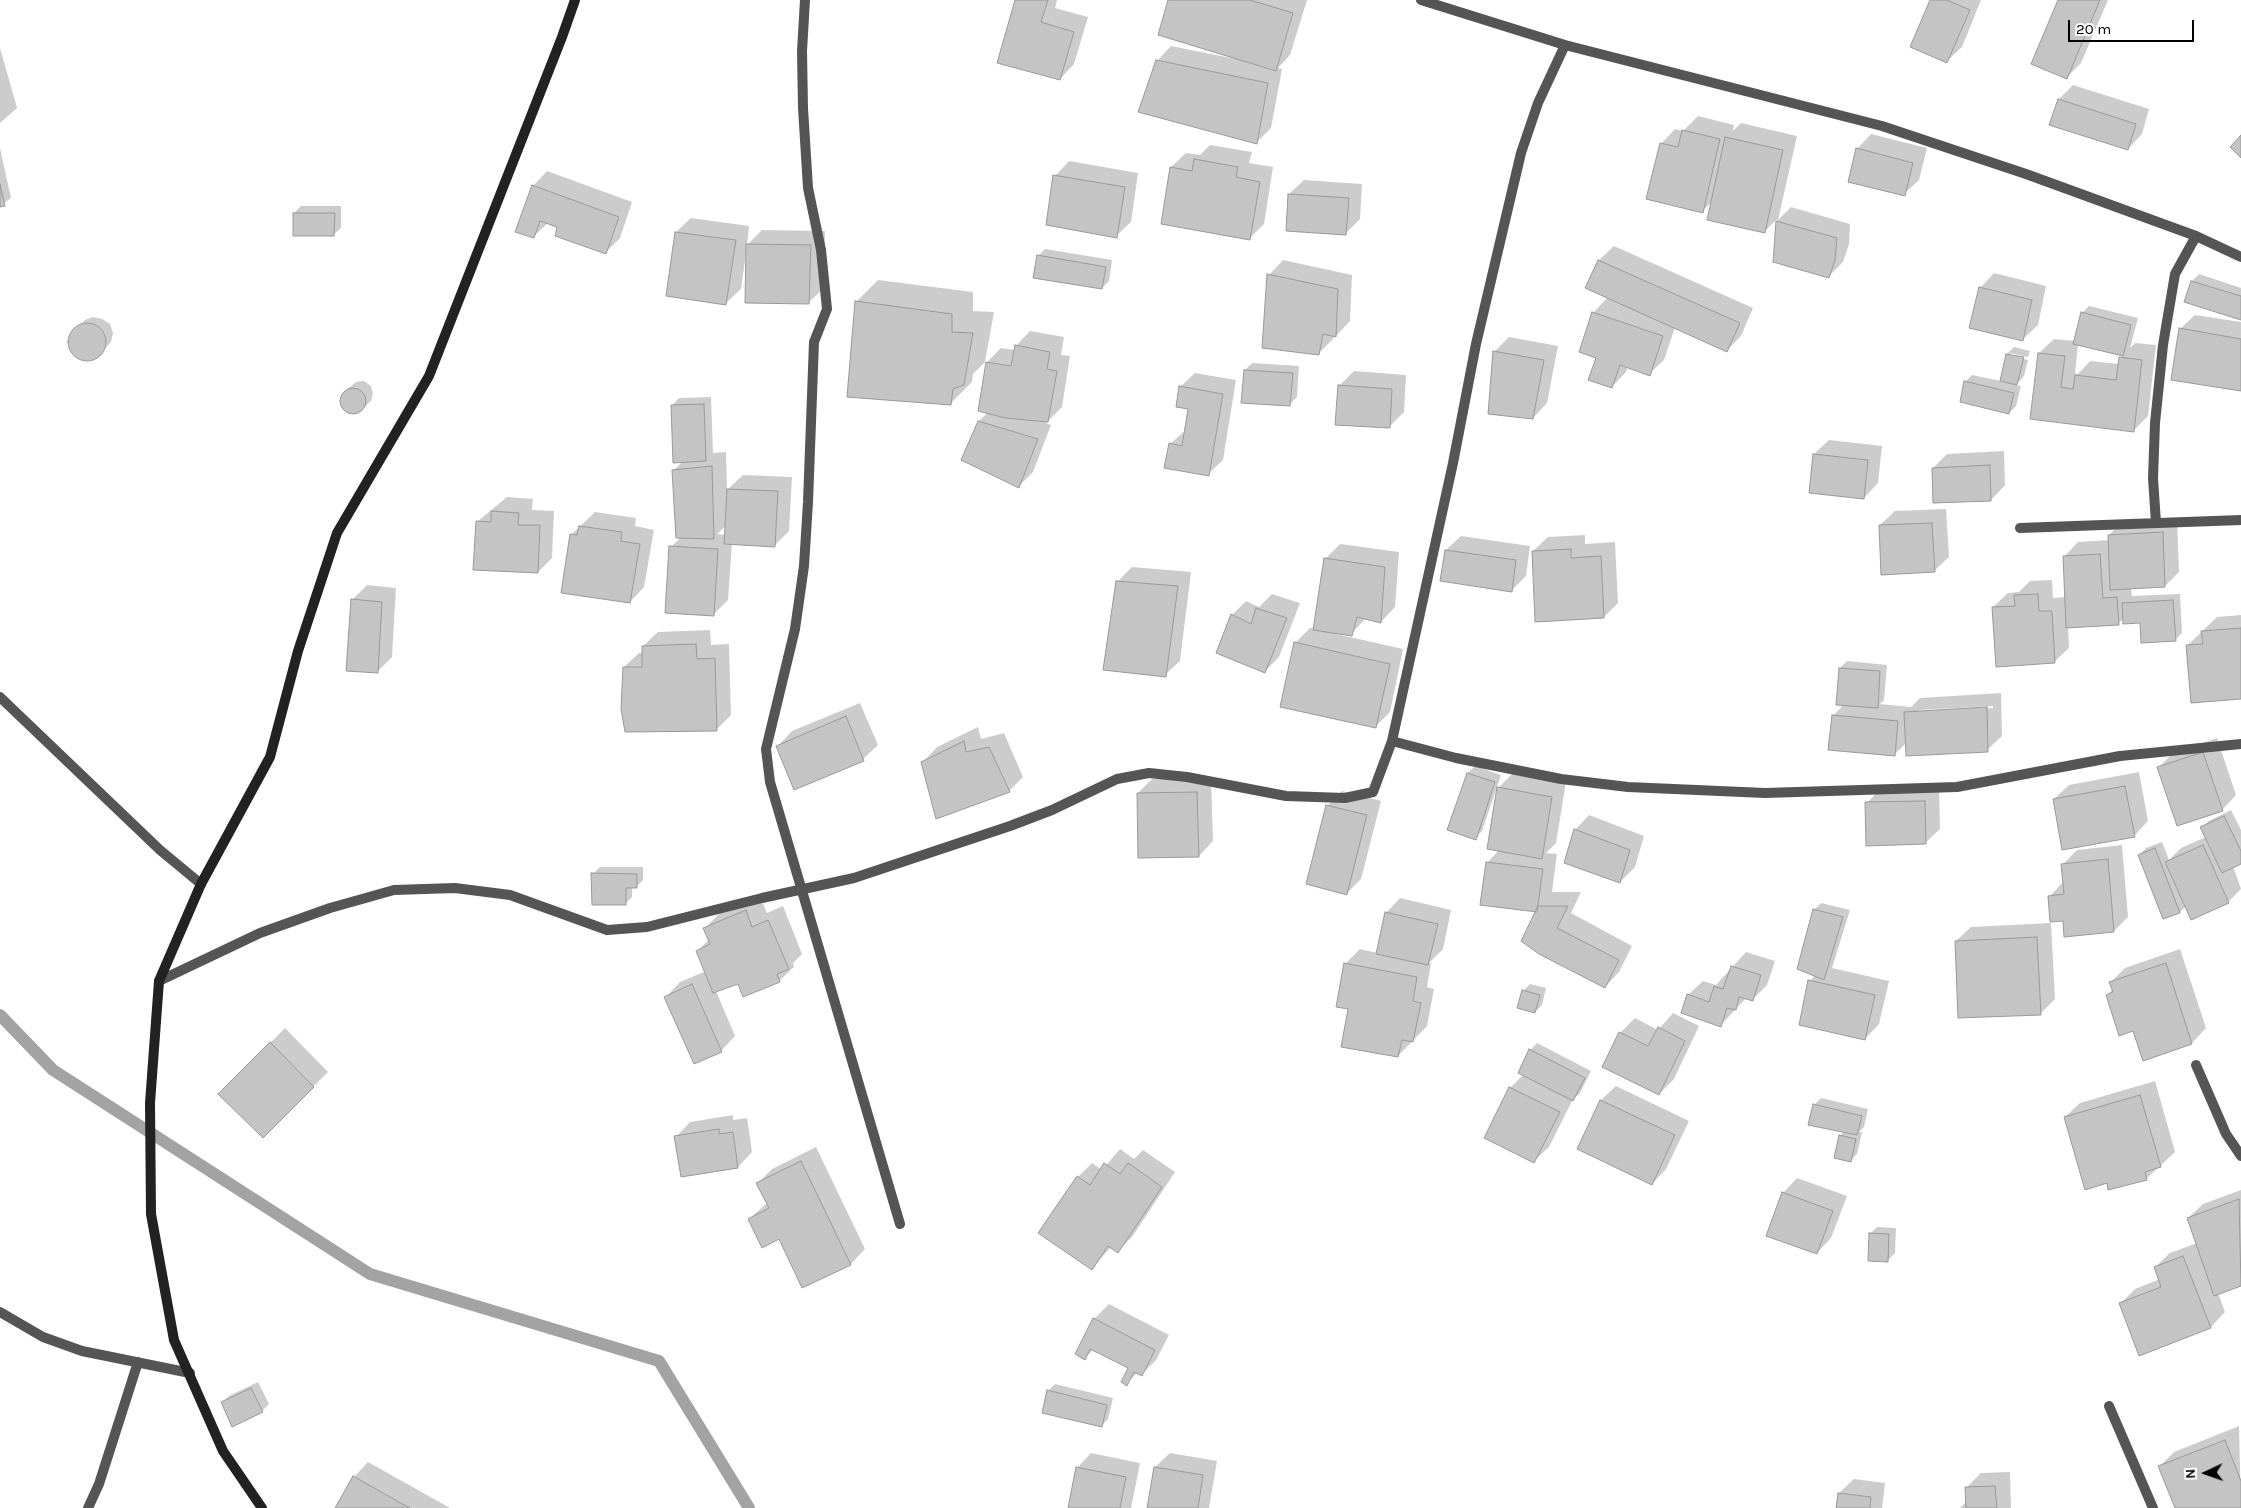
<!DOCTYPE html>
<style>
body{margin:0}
#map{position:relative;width:2241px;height:1508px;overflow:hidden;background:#fff;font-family:Karla,sans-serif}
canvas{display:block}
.north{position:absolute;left:2181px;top:1448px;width:50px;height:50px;-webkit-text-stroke:4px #fff;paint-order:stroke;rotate:267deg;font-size:14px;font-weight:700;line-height:20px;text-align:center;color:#000}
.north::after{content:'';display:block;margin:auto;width:18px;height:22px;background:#000;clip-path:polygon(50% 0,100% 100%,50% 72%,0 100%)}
.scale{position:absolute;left:2068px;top:20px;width:126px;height:22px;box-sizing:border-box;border:2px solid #000;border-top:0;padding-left:6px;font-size:15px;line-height:18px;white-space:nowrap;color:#000;-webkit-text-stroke:4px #fff;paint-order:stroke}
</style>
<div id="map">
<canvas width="2241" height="1508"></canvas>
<div class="north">N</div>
<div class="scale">20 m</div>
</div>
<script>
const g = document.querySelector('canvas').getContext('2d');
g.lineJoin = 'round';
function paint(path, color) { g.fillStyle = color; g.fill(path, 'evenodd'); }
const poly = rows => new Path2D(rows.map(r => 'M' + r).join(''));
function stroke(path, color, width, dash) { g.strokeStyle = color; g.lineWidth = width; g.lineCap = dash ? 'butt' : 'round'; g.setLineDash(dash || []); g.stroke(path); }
paint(poly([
 [1016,0,1057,0,1055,8,1088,17,1074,64,1060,79],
 [1169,0,1307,0,1290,55,1278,68,1282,69,1271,128,1257,142,1157,61,1171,46,1236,59,1236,57],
 [1932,0,1981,0,1962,47,1947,61],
 [2060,0,2108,0,2081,63,2067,77],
 [0,48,17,108,0,123],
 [2073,85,2149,109,2142,134,2128,149,2059,99],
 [1698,116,1734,125,1733,131,1741,123,1797,136,1778,220,1791,207,1850,224,1849,244,1843,262,1828,277,1774,261,1777,219,1765,231,1713,201,1702,211,1661,144,1675,129,1683,131],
 [1871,134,1927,148,1919,180,1904,194,1857,149],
 [1210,145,1252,152,1249,163,1273,167,1264,224,1250,238,1171,167,1186,153,1200,155],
 [0,148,11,198,0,206],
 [1069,161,1138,173,1131,222,1116,236,1055,176],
 [547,171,632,202,620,238,605,253,548,223,533,237,533,186],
 [1304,180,1362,184,1360,219,1346,233,1289,194],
 [301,206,341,206,341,228,333,235,294,213],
 [691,218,749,226,747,245,762,230,825,231,824,288,809,302,746,253,741,289,726,303,676,232],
 [1614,246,1753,308,1741,336,1726,351,1675,327,1664,360,1649,374,1628,367,1626,372,1612,387,1593,313,1608,297,1587,287,1599,260],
 [1045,249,1112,260,1109,281,1102,288,1038,256],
 [1283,260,1352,275,1350,321,1336,336,1334,335,1333,339,1319,353,1269,275],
 [1994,273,2046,286,2038,325,2023,339,1980,288],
 [2199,274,2241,288,2241,319,2186,301,2192,281],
 [878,280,973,292,973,311,994,312,985,362,973,374,972,382,950,404,849,396,857,301],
 [2089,306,2138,318,2130,348,2135,343,2156,345,2148,416,2133,431,2031,418,2039,353,2054,339,2075,341,2082,313],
 [2078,344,2123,354,2119,364,2090,361,2078,374,2075,373],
 [2195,315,2241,322,2241,390,2180,329],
 [93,317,102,319,110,324,113,333,111,342,97,357,89,360,80,359,72,353,69,345,71,335,85,320],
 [1030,331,1064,337,1061,355,1070,356,1062,407,1046,423,1051,425,1033,472,1019,486,979,421,988,412,987,362,1001,348,1015,350,1016,346],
 [1509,337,1558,346,1547,403,1533,418,1489,413,1495,351],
 [2014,347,2030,351,2028,357,2010,353,2010,356,2028,360,2024,376,2016,385,2021,386,2016,406,2009,413,1965,382,1972,375,2001,381,2007,354],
 [1252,363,1299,366,1297,397,1290,404,1245,370],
 [1354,371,1406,375,1404,412,1389,427,1339,386],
 [1195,373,1236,380,1223,460,1208,474,1170,444,1186,430,1190,408,1180,387],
 [364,381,371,386,373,394,371,401,357,413,349,413,343,409,340,401,343,393,356,382],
 [711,397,713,453,726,452,727,490,743,475,792,477,789,531,774,546,732,543,728,600,714,614,671,547,681,537,674,470,683,461,672,405,679,398],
 [727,525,726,535,717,534],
 [1829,440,1882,446,1878,483,1864,498,1814,454],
 [2004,451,2005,485,1991,500,1933,468,1947,454],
 [507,497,533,499,532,510,554,511,552,558,538,572,477,522],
 [1946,509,1949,557,1934,571,1880,525,1895,511],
 [595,512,636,518,635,526,654,530,644,587,630,602,571,535],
 [2177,518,2179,572,2165,586,2131,588,2132,596,2180,594,2182,633,2175,640,2141,622,2124,618,2118,624,2068,627,2069,648,2054,662,1993,607,2008,593,2019,592,2030,581,2052,580,2053,598,2066,597,2064,557,2078,542,2109,540,2109,535,2123,521],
 [1585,535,1585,544,1615,542,1618,603,1604,617,1533,551,1548,537],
 [1461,536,1530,546,1526,576,1511,591,1442,580,1446,550],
 [1340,544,1399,552,1395,607,1381,622,1366,618,1351,634,1337,632,1336,634,1403,649,1390,712,1375,727,1295,643,1310,628,1315,629,1325,559],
 [1132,567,1191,572,1180,661,1165,675,1117,582],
 [367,585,396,588,392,657,377,672,352,600],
 [1272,594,1300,603,1279,657,1265,671,1232,615,1246,601,1259,607],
 [2241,615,2241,698,2187,646,2217,617],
 [710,630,711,645,729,644,731,715,716,730,624,667,639,653,643,653,643,646,658,632],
 [1847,661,1887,665,1884,700,1880,704,1911,707,1920,698,2001,693,2002,736,1987,750,1907,742,1895,754,1833,716,1844,704,1840,668],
 [1993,706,1993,708,1919,712,1919,710],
 [860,703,878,745,863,759,795,788,778,746,792,731],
 [978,727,981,739,1004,733,1023,777,1009,791,923,762,937,747],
 [2217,738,2236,795,2222,810,2159,767,2173,753],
 [1475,766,1501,775,1482,831,1475,838,1468,773],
 [2139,772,2148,821,2134,836,2054,799,2069,785],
 [1513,773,1566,782,1556,843,1546,853,1557,854,1552,892,1581,892,1571,913,1632,946,1619,972,1605,987,1537,911,1487,863,1499,850,1498,788],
 [1211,778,1213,841,1199,856,1138,793,1152,779],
 [1939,787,1940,829,1925,843,1867,803,1881,788],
 [1342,791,1381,801,1361,879,1347,893,1327,806],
 [2231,810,2241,830,2241,863,2233,866,2241,889,2228,902,2186,906,2180,912,2163,918,2139,855,2146,848,2162,842,2169,860,2181,848,2206,837,2202,828,2209,821],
 [1589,815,1644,836,1635,867,1620,882,1575,830],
 [2122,845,2128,917,2114,931,2064,919,2050,896,2064,881,2063,864,2077,850],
 [600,867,643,867,643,880,636,887,632,887,632,897,625,904,593,874],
 [760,897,767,913,783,906,802,954,793,963,794,967,779,981,738,982,716,991,735,1036,721,1051,666,997,680,982,706,971,698,951,709,939,705,928,719,914],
 [1400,898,1451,910,1443,949,1429,963,1431,963,1427,987,1434,989,1427,1026,1398,1056,1349,1008,1345,964,1360,949,1377,953,1386,913],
 [1821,903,1850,910,1832,968,1889,981,1879,1024,1865,1039,1810,981,1815,975,1814,910],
 [2051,923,2055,999,2040,1014,1956,941,1971,927],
 [2180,949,2206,1028,2192,1043,2134,1030,2107,995,2113,989,2111,982,2125,968],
 [1746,952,1775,961,1767,985,1753,999,1747,997,1721,1025,1688,995,1703,981,1716,985],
 [1530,984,1546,988,1542,1005,1535,1012,1523,991],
 [1673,1013,1699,1026,1674,1079,1659,1094,1620,1033,1635,1018,1658,1030],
 [285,1028,328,1072,263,1137,220,1094],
 [1537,1043,1591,1071,1580,1093,1573,1099,1549,1147,1534,1161,1510,1088,1524,1074,1530,1050],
 [2155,1081,2175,1152,2146,1179,2108,1181,2065,1117,2080,1103],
 [1616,1086,1689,1121,1666,1169,1652,1184,1579,1149,1601,1100],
 [1821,1098,1868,1109,1864,1127,1859,1132,1862,1132,1857,1154,1850,1161,1840,1136,1844,1131,1814,1105],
 [733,1115,733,1120,747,1118,752,1152,738,1167,676,1137,690,1122],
 [816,1147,865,1249,851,1264,803,1286,779,1238,749,1219,767,1203,758,1183,772,1169],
 [1120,1149,1134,1159,1143,1150,1175,1172,1132,1237,1117,1251,1111,1247,1092,1268,1078,1177,1092,1163,1102,1170],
 [1797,1178,1847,1196,1831,1238,1817,1253,1783,1193],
 [2241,1190,2241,1285,2218,1293,2225,1312,2211,1327,2140,1354,2121,1303,2135,1289,2160,1279,2155,1267,2170,1253,2197,1243,2188,1218,2203,1204],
 [1877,1227,1896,1228,1895,1253,1888,1260,1870,1234],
 [1109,1304,1169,1335,1156,1360,1142,1374,1138,1372,1126,1384,1129,1368,1094,1349,1085,1358,1094,1319],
 [258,1382,269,1404,262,1411,222,1403,229,1396],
 [1055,1384,1113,1398,1108,1419,1101,1426,1048,1391],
 [2239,1426,2241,1508,2176,1508,2160,1466,2174,1452],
 [1091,1453,1140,1463,1131,1508,1069,1508,1077,1468],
 [1170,1453,1217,1461,1209,1508,1148,1508,1155,1467],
 [368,1462,450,1508,337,1508,354,1477],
 [2010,1472,2011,1508,1960,1508,1967,1501,1966,1488,1981,1473],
 [1854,1479,1885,1483,1882,1508,1837,1508,1839,1493]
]), '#0003');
stroke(poly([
 [0,1015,53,1070,370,1274,659,1361,749,1508]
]), '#a3a3a3', 12);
const building = poly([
 [1015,0,1048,0,1041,22,1074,32,1060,80,997,63,1015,0],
 [1168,0,1250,0,1293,13,1276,71,1158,35,1168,0],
 [1930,0,1947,0,1970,10,1947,63,1910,47,1930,0],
 [2058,0,2100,0,2067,79,2031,64,2058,0],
 [1156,60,1268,83,1257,144,1138,112,1156,60],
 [2058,99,2136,124,2128,150,2049,125,2058,99],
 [1682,130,1720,139,1703,213,1646,199,1660,143,1678,147,1682,130],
 [2241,135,2241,158,2230,147,2241,135],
 [1725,137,1783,150,1765,233,1707,220,1725,137],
 [1856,148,1913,163,1905,196,1848,182,1856,148],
 [1194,159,1238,167,1236,177,1260,182,1250,240,1161,224,1170,167,1192,171,1194,159],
 [1053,175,1125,187,1117,238,1046,225,1053,175],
 [0,184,5,206,0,207,0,184],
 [532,185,619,217,606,254,555,236,557,227,540,221,534,238,515,232,532,185],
 [1288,194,1349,198,1346,235,1286,231,1288,194],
 [293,213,335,213,334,236,293,236,293,213],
 [1776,221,1837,238,1835,260,1829,278,1773,262,1776,221],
 [675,232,736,240,726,305,666,296,675,232],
 [746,244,811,245,809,304,745,303,746,244],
 [1037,255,1106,267,1102,289,1033,278,1037,255],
 [1598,260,1740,323,1727,352,1585,288,1598,260],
 [1267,274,1338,289,1336,337,1323,334,1319,355,1262,348,1267,274],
 [2191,281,2241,296,2241,320,2184,302,2191,281],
 [1979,287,2032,300,2023,341,1969,328,1979,287],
 [855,301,952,314,952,332,973,333,964,385,953,389,951,405,847,397,855,301],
 [1592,312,1663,336,1650,376,1620,365,1612,388,1588,380,1596,358,1579,352,1592,312],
 [2081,312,2131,325,2123,356,2073,344,2081,312],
 '68 342a19 19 0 1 1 38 0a19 19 0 1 1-38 0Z',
 [2179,328,2241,339,2241,391,2171,380,2179,328],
 [1015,345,1050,352,1047,369,1057,371,1048,422,1005,418,978,411,986,362,1011,366,1015,345],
 [1493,351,1544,360,1533,419,1488,414,1493,351],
 [2038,353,2065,356,2061,387,2073,389,2075,375,2116,380,2119,357,2142,360,2134,432,2030,419,2038,353],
 [2006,354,2024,357,2017,385,2000,381,2006,354],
 [1244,370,1293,373,1290,406,1241,403,1244,370],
 [1964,381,2014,393,2009,414,1960,402,1964,381],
 [1338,385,1392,389,1390,428,1335,425,1338,385],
 [1179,386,1223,394,1209,476,1164,468,1169,443,1182,446,1188,409,1176,407,1179,386],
 '340 401a13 13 0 1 1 26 0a13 13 0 1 1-26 0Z',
 [704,404,706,461,673,463,671,405,704,404],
 [978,421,1038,439,1019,488,961,460,978,421],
 [1813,454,1868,460,1864,499,1809,493,1813,454],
 [1990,465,1991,501,1933,503,1932,468,1990,465],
 [712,466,714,539,676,538,672,470,712,466],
 [727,489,778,491,775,547,724,544,727,489],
 [491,511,519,513,518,525,540,525,538,573,473,570,476,521,491,522,491,511],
 [1932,523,1935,572,1881,575,1879,525,1932,523],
 [579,526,622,532,621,541,640,544,630,603,561,593,570,534,577,535,579,526],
 [2163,532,2165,587,2110,590,2108,535,2163,532],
 [669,546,718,549,714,616,665,613,669,546],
 [1571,549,1571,558,1601,556,1604,618,1535,622,1532,551,1571,549],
 [1445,550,1516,560,1512,592,1440,581,1445,550],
 [2100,554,2103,598,2117,597,2119,625,2066,628,2063,556,2100,554],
 [1324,558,1385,567,1381,623,1357,617,1352,636,1313,630,1324,558],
 [1116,581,1178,586,1166,677,1103,670,1116,581],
 [2038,594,2039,611,2052,611,2055,663,1996,667,1992,607,2015,606,2014,595,2038,594],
 [351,599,382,602,378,673,346,671,351,599],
 [2173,600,2176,641,2141,643,2140,623,2123,624,2122,603,2173,600],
 [1256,608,1287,618,1265,673,1216,653,1231,614,1251,624,1256,608],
 [2241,628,2241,699,2191,703,2186,645,2203,644,2201,631,2241,628],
 [1294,642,1390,664,1376,728,1280,707,1294,642],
 [696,644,697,659,715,658,717,731,625,732,621,709,623,667,642,667,642,646,696,644],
 [1839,668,1880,671,1878,708,1836,705,1839,668],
 [1987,707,1988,752,1906,756,1904,712,1987,707],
 [1832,715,1898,721,1895,756,1828,750,1832,715],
 [846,716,864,761,794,790,776,746,846,716],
 [964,741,966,752,989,747,1010,792,936,819,921,762,964,741],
 [2203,752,2223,811,2177,826,2157,767,2203,752],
 [1467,773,1495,782,1476,840,1447,830,1467,773],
 [2125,786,2135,837,2062,850,2053,799,2125,786],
 [1497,787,1552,797,1542,859,1487,849,1497,787],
 [1197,792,1199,857,1138,858,1137,793,1197,792],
 [1925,801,1926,844,1866,846,1865,802,1925,801],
 [1326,805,1367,815,1347,895,1306,884,1326,805],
 [2224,816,2241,851,2241,864,2222,873,2200,827,2224,816],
 [1574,829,1630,850,1620,883,1564,863,1574,829],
 [2203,845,2229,903,2191,920,2165,862,2203,845],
 [2155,848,2180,913,2163,919,2138,855,2155,848],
 [2108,859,2114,932,2064,937,2063,921,2050,922,2048,896,2064,894,2061,864,2108,859],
 [1486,862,1543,869,1537,912,1480,905,1486,862],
 [591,873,637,874,637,888,626,888,626,905,592,905,591,873],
 [1538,906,1568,906,1557,928,1619,960,1605,988,1539,954,1521,941,1538,906],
 [1813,909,1843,917,1824,980,1797,969,1813,909],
 [746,910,752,927,768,920,789,969,777,974,780,982,743,997,738,984,713,993,696,951,710,944,703,928,746,910],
 [1385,912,1438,924,1428,965,1376,954,1385,912],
 [2037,937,2041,1015,1958,1018,1955,941,2037,937],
 [1344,963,1417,977,1413,1001,1421,1003,1413,1042,1402,1040,1398,1057,1341,1047,1348,1009,1336,1007,1344,963],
 [2166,963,2192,1044,2143,1061,2133,1031,2119,1036,2106,995,2113,992,2109,982,2166,963],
 [1731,966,1761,975,1753,1001,1739,997,1736,1010,1727,1008,1721,1027,1681,1013,1687,994,1709,1002,1714,986,1723,989,1731,966],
 [1808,980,1875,995,1865,1040,1799,1025,1808,980],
 [692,984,722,1052,694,1064,664,997,692,984],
 [1522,990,1540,995,1535,1013,1517,1008,1522,990],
 [1658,1027,1685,1041,1659,1095,1602,1067,1619,1032,1648,1046,1658,1027],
 [270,1042,314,1087,263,1138,218,1094,270,1042],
 [1529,1049,1585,1078,1573,1101,1518,1073,1529,1049],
 [1509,1087,1560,1112,1534,1163,1484,1138,1509,1087],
 [2140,1095,2161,1167,2145,1172,2147,1180,2108,1190,2107,1183,2085,1190,2064,1117,2140,1095],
 [1600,1100,1675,1135,1652,1185,1577,1149,1600,1100],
 [1813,1104,1862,1116,1857,1135,1808,1125,1813,1104],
 [719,1129,719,1134,733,1132,738,1168,681,1177,674,1136,719,1129],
 [1839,1135,1856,1139,1851,1162,1834,1158,1839,1135],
 [801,1161,851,1265,802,1288,779,1239,762,1248,748,1219,769,1208,756,1183,801,1161],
 [1104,1163,1120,1174,1128,1163,1162,1187,1118,1253,1108,1246,1092,1270,1038,1233,1077,1176,1090,1185,1104,1163],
 [1782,1192,1833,1211,1817,1254,1766,1236,1782,1192],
 [2239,1199,2241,1286,2214,1296,2187,1218,2239,1199],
 [1869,1233,1889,1234,1888,1262,1868,1261,1869,1233],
 [2183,1256,2211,1328,2139,1356,2119,1303,2161,1287,2154,1267,2183,1256],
 [1093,1318,1155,1350,1142,1376,1134,1372,1127,1386,1121,1382,1128,1368,1090,1349,1085,1360,1075,1354,1093,1318],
 [251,1388,263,1412,232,1427,221,1402,251,1388],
 [1047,1390,1107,1405,1102,1427,1042,1413,1047,1390],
 [2225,1440,2241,1481,2241,1508,2175,1508,2158,1466,2225,1440],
 [1076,1467,1126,1477,1120,1508,1068,1508,1076,1467],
 [1154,1467,1203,1475,1198,1508,1147,1508,1154,1467],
 [353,1476,397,1501,410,1508,335,1508,353,1476],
 [1995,1486,1997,1508,1966,1508,1965,1487,1995,1486],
 [1838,1493,1871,1497,1870,1508,1836,1508,1838,1493]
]);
paint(building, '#c4c4c4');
stroke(building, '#999', 1);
stroke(poly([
 [805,0,802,51,803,108,808,188,821,250,827,309,814,342,808,502,804,566,795,629,766,749,770,782,900,1224],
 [1421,0,1565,45,1882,126,2026,174,2196,236,2241,257],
 [2156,523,2153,478,2155,423,2163,345,2175,274,2196,236],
 [2020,528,2241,520],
 [0,697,160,850,201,884],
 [1392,741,1456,758,1561,779,1628,787,1765,793,1957,787,2120,756,2241,744],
 [159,981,260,933,330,908,394,890,455,888,510,895,607,930,647,927,762,898,854,878,1010,826,1052,810,1117,779,1149,773,1187,777,1286,796,1345,798,1373,792,1392,741,1453,463,1476,344,1521,153,1538,103,1565,45],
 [2196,1065,2226,1134,2241,1156],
 [0,1312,43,1337,82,1351,190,1373],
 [2109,1406,2153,1508],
 [88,1508,99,1484,138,1362]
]), '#555', 10);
stroke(poly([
 [262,1508,223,1451,174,1340,151,1214,150,1103,159,981,201,884,270,757,298,651,337,533,429,376,562,37,575,0]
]), '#222', 10);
</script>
